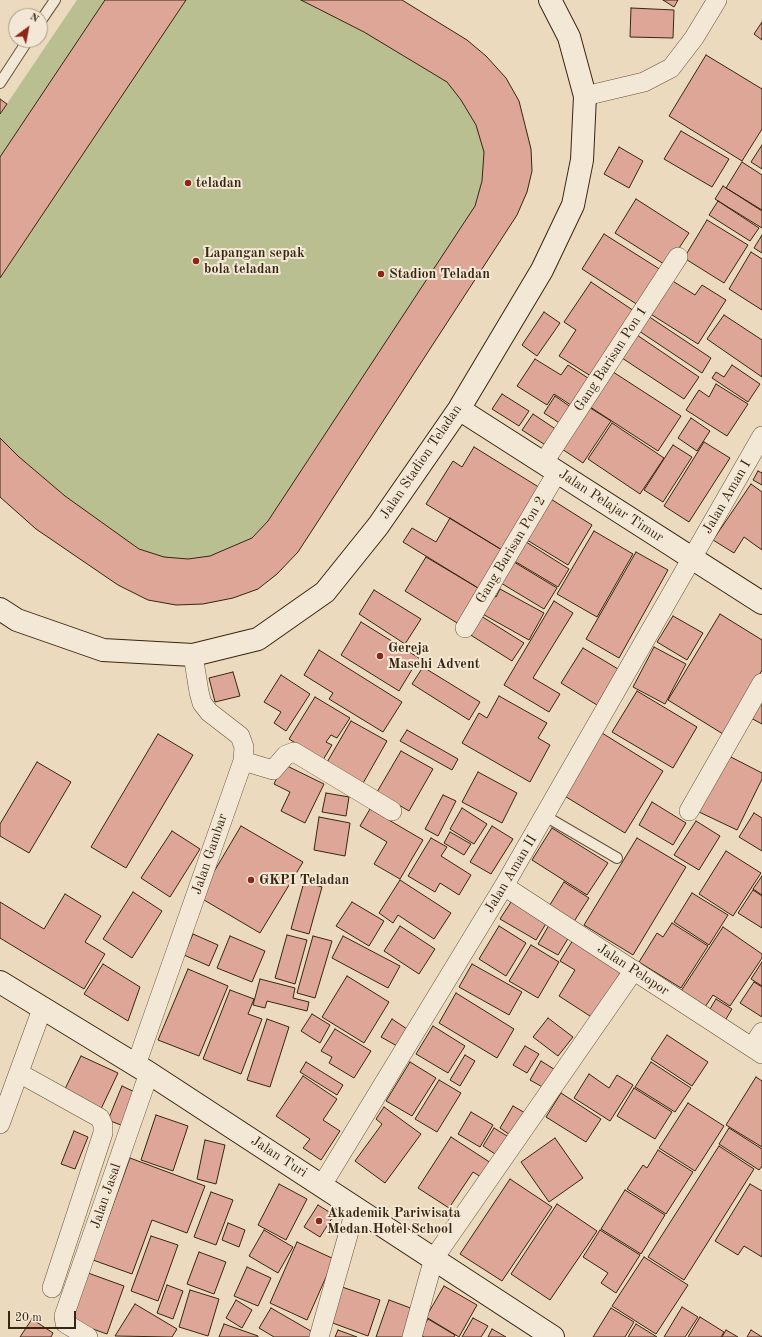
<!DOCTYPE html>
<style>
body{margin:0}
#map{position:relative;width:762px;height:1337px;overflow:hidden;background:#ecdabe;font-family:"Old Standard TT",serif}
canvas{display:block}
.north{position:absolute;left:8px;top:8px;width:40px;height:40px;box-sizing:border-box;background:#f3e7d5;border:1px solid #a89a86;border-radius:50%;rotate:32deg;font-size:11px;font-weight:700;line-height:16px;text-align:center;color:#372610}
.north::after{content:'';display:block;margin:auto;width:14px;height:18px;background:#8f2418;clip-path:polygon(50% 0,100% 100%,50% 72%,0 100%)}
.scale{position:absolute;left:8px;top:1311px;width:68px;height:18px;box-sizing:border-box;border:2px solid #372610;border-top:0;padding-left:5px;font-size:12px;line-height:14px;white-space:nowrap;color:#372610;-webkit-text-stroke:3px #f3e7d5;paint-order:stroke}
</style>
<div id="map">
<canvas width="762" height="1337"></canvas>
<div class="north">N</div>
<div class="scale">20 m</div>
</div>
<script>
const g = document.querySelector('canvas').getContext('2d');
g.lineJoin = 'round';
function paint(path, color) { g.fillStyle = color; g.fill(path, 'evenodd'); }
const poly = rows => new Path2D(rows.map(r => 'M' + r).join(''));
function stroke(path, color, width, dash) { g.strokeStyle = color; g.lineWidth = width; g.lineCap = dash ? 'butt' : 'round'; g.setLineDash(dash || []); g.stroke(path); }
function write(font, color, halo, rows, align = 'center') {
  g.font = font + ' "Old Standard TT",serif'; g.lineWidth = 4; g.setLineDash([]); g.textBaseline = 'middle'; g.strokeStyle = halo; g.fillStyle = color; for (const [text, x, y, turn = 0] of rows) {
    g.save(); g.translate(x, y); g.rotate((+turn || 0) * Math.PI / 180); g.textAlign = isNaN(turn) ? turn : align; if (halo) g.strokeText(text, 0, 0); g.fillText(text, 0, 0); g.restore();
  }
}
paint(poly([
 [77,0,402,0,467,40,486,56,506,78,519,101,531,149,532,171,527,192,517,215,298,552,277,574,258,589,233,598,203,604,176,605,148,600,118,585,36,529,0,497,0,114]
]), '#b9bf90');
const building = poly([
 [105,0,186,0,0,278,0,157,105,0],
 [301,0,402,0,467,40,486,56,506,78,519,101,531,149,532,171,527,192,517,215,298,552,277,574,258,589,233,598,203,604,176,605,148,600,118,585,36,529,0,497,0,438,18,456,65,496,139,549,164,557,188,559,210,556,252,538,268,521,475,206,482,181,484,152,476,125,461,100,447,82,364,32,301,0],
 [663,0,678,0,674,7,663,0],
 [631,8,674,10,673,38,630,37,631,8],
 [762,22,762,40,754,34,762,22],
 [706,55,762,89,762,129,742,161,669,116,706,55],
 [0,99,7,104,0,114,0,99],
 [681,131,729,159,712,187,664,159,681,131],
 [762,145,762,169,751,162,762,145],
 [619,147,643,161,629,188,604,174,619,147],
 [742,162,762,175,762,210,726,188,742,162],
 [723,186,762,211,762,228,715,199,723,186],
 [636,199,689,233,667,266,615,233,636,199],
 [718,201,759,228,750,241,709,215,718,201],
 [707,220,748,245,724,283,684,258,707,220],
 [604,234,661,270,638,305,582,269,604,234],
 [762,235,762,253,754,248,762,235],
 [751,252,762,259,762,310,729,289,751,252],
 [671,280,695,295,702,285,726,300,698,344,649,313,671,280],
 [591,282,637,313,594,378,559,356,576,330,564,322,591,282],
 [544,312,560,323,537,356,522,345,544,312],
 [645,314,711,358,702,373,636,329,645,314],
 [724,315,762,340,762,377,707,339,724,315],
 [631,331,699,377,684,399,616,354,631,331],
 [535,359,561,375,568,365,591,380,574,407,554,394,547,405,517,386,535,359],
 [732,365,760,384,748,402,712,378,716,372,724,377,732,365],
 [607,368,681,416,658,451,584,403,607,368],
 [716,384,748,404,727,436,686,410,699,390,709,397,716,384],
 [502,394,529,411,519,426,492,409,502,394],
 [555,396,572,408,561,424,544,413,555,396],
 [584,404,611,421,583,463,556,445,584,404],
 [533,414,560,432,550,448,522,430,533,414],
 [691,418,710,431,697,451,678,438,691,418],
 [612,423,664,458,640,494,588,459,612,423],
 [704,442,730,458,689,522,664,506,704,442],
 [673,445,692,457,663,502,644,490,673,445],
 [474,447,545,491,507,553,426,504,453,461,462,467,474,447],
 [758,471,762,473,762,485,753,480,758,471],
 [751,484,762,492,762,550,744,537,734,553,713,540,751,484],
 [546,496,592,525,568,565,522,537,546,496],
 [450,518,507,553,483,591,403,542,412,528,436,542,450,518],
 [594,531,633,554,597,617,557,594,594,531],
 [523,540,569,569,558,587,511,559,523,540],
 [636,552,668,570,619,658,586,639,636,552],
 [426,557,483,591,462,626,405,591,426,557],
 [509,559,557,588,544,609,496,580,509,559],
 [500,589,544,613,529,640,479,612,490,593,496,597,500,589],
 [374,590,421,619,405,644,359,614,374,590],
 [554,601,573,613,533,678,560,694,549,712,504,685,554,601],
 [720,614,762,640,762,670,723,734,668,700,720,614],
 [481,616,524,643,512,661,469,634,481,616],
 [673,616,703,633,687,660,657,642,673,616],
 [361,622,419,658,399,691,341,655,361,622],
 [654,647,686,664,665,704,633,687,654,647],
 [583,648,618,669,597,705,561,683,583,648],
 [319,650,402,702,383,732,329,699,333,693,304,675,319,650],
 [423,667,480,702,469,720,412,684,423,667],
 [233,672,240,696,215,702,209,678,233,672],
 [281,675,310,694,286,731,274,723,281,712,264,702,281,675],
 [637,691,697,727,673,768,612,732,637,691],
 [762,695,762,724,749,717,762,695],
 [499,696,547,723,538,738,550,745,530,782,462,743,479,713,487,718,499,696],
 [315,697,350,718,337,738,331,735,326,742,332,745,323,760,289,739,315,697],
 [351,721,387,741,362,785,326,764,351,721],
 [407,730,458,759,452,770,400,741,407,730],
 [602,733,663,771,625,833,563,795,602,733],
 [158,734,193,755,126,868,91,847,158,734],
 [401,751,433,769,409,811,377,792,401,751],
 [725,754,762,773,762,779,737,830,697,811,725,754],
 [37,762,71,782,29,853,0,836,0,824,37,762],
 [283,764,324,784,305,823,281,811,290,792,274,784,283,764],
 [478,772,517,793,502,823,462,802,478,772],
 [326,793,349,797,346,816,322,812,326,793],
 [443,795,456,801,438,836,425,829,443,795],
 [652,802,686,823,673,845,639,825,652,802],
 [462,808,487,824,474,844,450,829,462,808],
 [370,809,423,840,400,879,374,864,387,842,360,826,370,809],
 [754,813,762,818,762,851,739,837,754,813],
 [319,817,350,823,345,856,314,850,319,817],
 [696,821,720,836,699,870,674,855,696,821],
 [241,826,303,862,260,933,199,897,241,826],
 [492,826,513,839,491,874,470,862,492,826],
 [552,828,608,863,587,895,532,860,552,828],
 [172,831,200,849,170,897,141,878,172,831],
 [450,832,471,844,464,855,444,843,450,832],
 [431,838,447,847,441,856,471,875,459,895,440,883,435,892,408,876,431,838],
 [637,838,686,867,633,955,584,925,637,838],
 [726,851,761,873,733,916,699,894,726,851],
 [762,876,762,895,753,889,762,876],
 [400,880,451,913,434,939,398,915,393,923,379,913,400,880],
 [304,882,322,887,309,934,291,929,304,882],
 [564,882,589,898,573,923,548,908,564,882],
 [753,890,762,896,762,928,738,913,753,890],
 [133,892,162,911,132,958,103,939,133,892],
 [692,893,728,915,709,945,674,922,692,893],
 [65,894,101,916,85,942,105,954,84,989,0,938,0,902,44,929,65,894],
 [515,896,550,917,536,940,500,919,515,896],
 [352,902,384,921,369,946,336,926,352,902],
 [552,920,572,932,558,955,538,944,552,920],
 [672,923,708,946,681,988,639,962,657,933,663,937,672,923],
 [400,926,435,949,419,974,384,951,400,926],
 [499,926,526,943,506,976,479,959,499,926],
 [723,927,762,954,762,958,730,1006,713,995,705,1007,681,991,723,927],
 [193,934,218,945,209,966,184,955,193,934],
 [287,935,307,940,295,984,275,978,287,935],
 [230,936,265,951,252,982,217,968,230,936],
 [313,936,332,941,315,998,297,993,313,936],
 [343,936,400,966,388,988,332,958,343,936],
 [573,940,622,970,593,1018,559,996,575,970,560,961,573,940],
 [531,945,559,962,538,998,509,981,531,945],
 [762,962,762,986,751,979,762,962],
 [103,964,140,987,128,1021,84,994,103,964],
 [472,964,522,992,509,1015,459,987,472,964],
 [188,969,228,986,199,1056,158,1040,188,969],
 [347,976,389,1002,364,1043,322,1017,347,976],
 [260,979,295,988,293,998,309,1002,307,1011,267,1001,265,1008,253,1005,260,979],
 [754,982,762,987,762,1017,740,1003,754,982],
 [230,990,254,999,248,1014,262,1019,241,1074,203,1059,230,990],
 [456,993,514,1029,497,1058,439,1023,456,993],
 [716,999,732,1009,723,1024,707,1014,716,999],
 [312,1014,330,1025,320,1043,301,1031,312,1014],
 [548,1018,573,1037,558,1056,533,1037,548,1018],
 [267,1019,289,1027,270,1087,247,1080,267,1019],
 [392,1019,407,1029,397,1046,381,1037,392,1019],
 [433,1026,465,1046,448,1073,416,1054,433,1026],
 [335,1029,371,1051,354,1078,329,1063,332,1057,321,1051,335,1029],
 [667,1035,708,1062,692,1086,651,1059,667,1035],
 [525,1046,539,1054,527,1073,513,1065,525,1046],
 [465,1055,475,1061,460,1086,450,1080,465,1055],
 [81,1056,118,1073,100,1111,63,1093,81,1056],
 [541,1061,557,1071,546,1089,530,1080,541,1061],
 [306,1062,343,1085,337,1095,300,1072,306,1062],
 [410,1062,436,1078,412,1116,386,1101,410,1062],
 [651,1062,691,1088,675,1112,635,1087,651,1062],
 [589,1074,609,1088,617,1075,633,1085,610,1121,574,1098,589,1074],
 [303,1076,337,1099,323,1120,340,1131,321,1160,303,1148,310,1139,276,1116,303,1076],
 [756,1077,762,1081,762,1147,726,1125,756,1077],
 [439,1080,461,1093,437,1132,415,1119,439,1080],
 [122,1086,139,1094,126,1127,108,1120,122,1086],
 [634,1088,672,1112,655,1139,617,1116,634,1088],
 [561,1093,601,1119,586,1142,546,1117,561,1093],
 [688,1103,724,1126,695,1171,659,1148,688,1103],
 [513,1106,527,1114,513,1137,500,1128,513,1106],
 [384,1107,421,1134,385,1183,355,1161,382,1124,376,1119,384,1107],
 [471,1112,493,1125,480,1147,458,1134,471,1112],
 [156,1115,188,1126,173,1171,141,1160,156,1115],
 [494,1128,512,1139,501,1158,483,1146,494,1128],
 [729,1128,762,1149,762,1166,759,1170,719,1144,729,1128],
 [74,1131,88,1137,75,1169,61,1164,74,1131],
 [451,1137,491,1163,481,1177,473,1172,449,1208,418,1188,451,1137],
 [555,1138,583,1178,549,1202,521,1162,555,1138],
 [205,1140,225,1145,216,1184,197,1179,205,1140],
 [719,1146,754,1169,684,1280,648,1257,719,1146],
 [658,1150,693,1172,666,1214,627,1189,643,1165,647,1168,658,1150],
 [130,1158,205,1186,187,1233,152,1220,132,1274,93,1260,130,1158],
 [510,1179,552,1207,502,1281,460,1254,510,1179],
 [279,1184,307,1199,286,1240,258,1225,279,1184],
 [750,1184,762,1191,762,1257,744,1246,738,1255,715,1241,750,1184],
 [625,1190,665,1215,641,1254,601,1229,625,1190],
 [211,1192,233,1200,216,1245,194,1237,211,1192],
 [557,1204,597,1231,550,1300,511,1274,557,1204],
 [318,1205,334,1215,320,1237,304,1227,318,1205],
 [228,1223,245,1230,239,1247,222,1240,228,1223],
 [264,1230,293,1247,278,1273,249,1256,264,1230],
 [600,1230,640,1255,616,1293,601,1283,608,1273,583,1257,600,1230],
 [151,1236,178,1245,158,1301,131,1291,151,1236],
 [297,1242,334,1259,307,1320,270,1303,297,1242],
 [199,1252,226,1262,214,1294,187,1284,199,1252],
 [644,1257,688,1285,656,1334,612,1306,644,1257],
 [247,1267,271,1278,258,1306,234,1296,247,1267],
 [88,1273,124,1286,107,1334,70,1321,88,1273],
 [167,1285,183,1291,173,1319,157,1313,167,1285],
 [444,1286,477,1305,459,1337,426,1317,444,1286],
 [342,1287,380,1300,368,1336,330,1322,342,1287],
 [190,1290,219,1299,208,1336,179,1327,190,1290],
 [236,1300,252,1310,242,1328,226,1318,236,1300],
 [389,1300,416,1310,407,1337,376,1337,389,1300],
 [135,1304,177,1329,172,1337,115,1336,135,1304],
 [682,1307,698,1317,685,1337,664,1337,682,1307],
 [271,1308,316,1334,314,1337,274,1337,259,1328,271,1308],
 [611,1308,634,1322,625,1337,593,1337,611,1308],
 [700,1317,724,1332,721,1337,688,1337,700,1317],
 [473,1318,488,1326,481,1337,462,1337,473,1318],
 [32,1319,53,1333,51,1337,20,1337,32,1319],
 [428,1319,455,1335,454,1337,424,1337,419,1334,428,1319],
 [224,1324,258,1336,258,1337,219,1337,224,1324],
 [636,1324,657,1337,628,1337,636,1324],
 [492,1329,506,1337,488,1337,492,1329],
 [338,1330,357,1337,335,1337,338,1330],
 [726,1330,738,1337,722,1337,726,1330],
 [751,1330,762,1337,747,1337,751,1330]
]);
paint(building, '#dea697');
stroke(building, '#372610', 1);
const lane = poly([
 [40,22,55,0],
 [0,83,28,40],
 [545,816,617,858]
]);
const street = poly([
 [585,96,644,82,671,68,694,38,717,0],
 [544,462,678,257],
 [465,628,558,471],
 [243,761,273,770,286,755,294,752,392,811],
 [689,811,762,683],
 [504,886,762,1054],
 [752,1047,762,1032],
 [136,1065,243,761,244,747,240,736,209,712,202,703,199,692,193,655],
 [19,1073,100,1118,103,1125,103,1133,52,1288],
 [0,1124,42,1009],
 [322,1185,504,886,762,436],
 [88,1337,68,1325,65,1323,64,1316,149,1073],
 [319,1337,356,1207],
 [412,1337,434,1258,634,970]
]);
const secondary = poly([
 [459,409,762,603],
 [0,609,17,620,103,650,193,655,258,639,325,592,378,526,459,409,542,270,573,205,582,160,585,96,569,37,550,0],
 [0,982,149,1073,553,1337]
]);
stroke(lane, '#64533c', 12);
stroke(street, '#64533c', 20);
stroke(secondary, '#372610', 24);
stroke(lane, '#f3e7d5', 10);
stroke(street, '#f3e7d5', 19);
stroke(secondary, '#f3e7d5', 22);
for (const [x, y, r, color] of [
 [188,183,4,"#8f2418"],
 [196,261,4,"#8f2418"],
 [381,274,4,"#8f2418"],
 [380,656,4,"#8f2418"],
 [251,880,4,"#8f2418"],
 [319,1221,4,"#8f2418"]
]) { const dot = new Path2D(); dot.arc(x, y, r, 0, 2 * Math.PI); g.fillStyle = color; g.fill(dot); stroke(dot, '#f3e7d5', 1.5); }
write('bold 14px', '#372610', '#f3e7d5', [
 ["teladan",196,183],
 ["Lapangan sepak",204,253],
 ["bola teladan",204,269],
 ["Stadion Teladan",389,274],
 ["Gereja",388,648],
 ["Masehi Advent",388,664],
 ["GKPI Teladan",259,880],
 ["Akademik Pariwisata",327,1213],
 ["Medan Hotel School",327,1229]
], 'left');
write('14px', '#372610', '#f3e7d5', [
 ["Gang Barisan Pon 1",611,359,-57],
 ["Jalan Stadion Teladan",421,462,-56],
 ["Jalan Aman I",727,497,-60],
 ["Jalan Pelajar Timur",611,506,33],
 ["Gang Barisan Pon 2",511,550,-59],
 ["Jalan Gambar",210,854,-71],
 ["Jalan Aman II",511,874,-59],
 ["Jalan Pelopor",633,970,33],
 ["Jalan Turi",279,1157,33],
 ["Jalan Jasal",106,1196,-71]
]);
</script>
